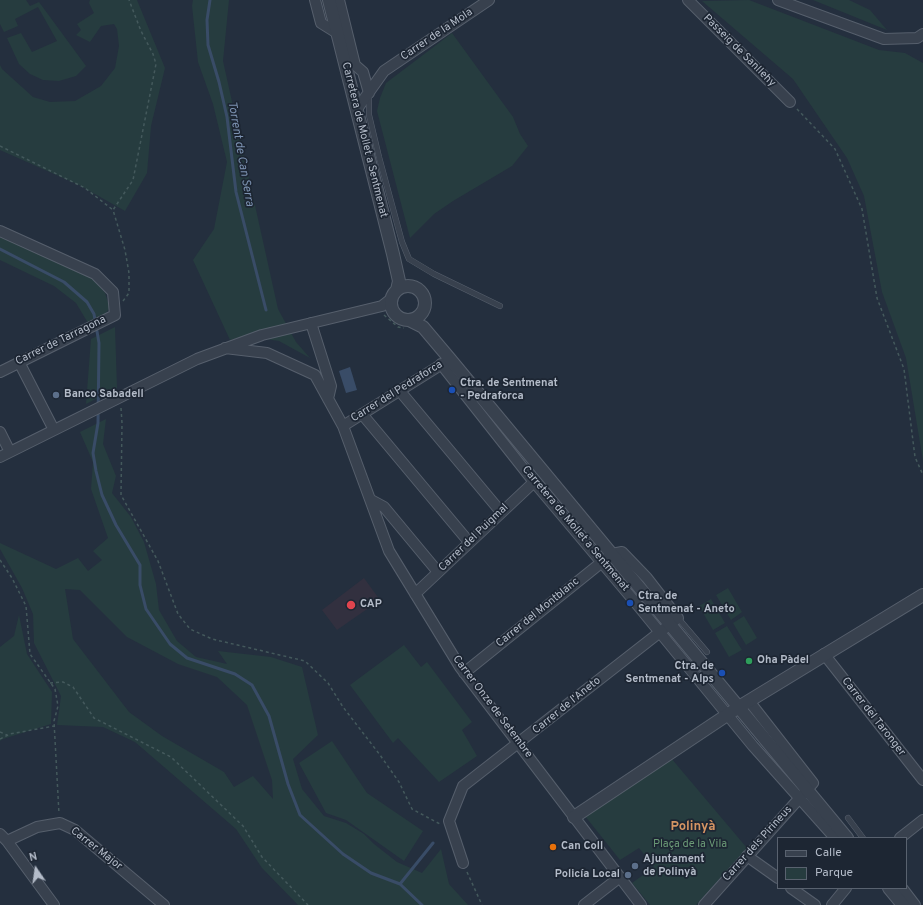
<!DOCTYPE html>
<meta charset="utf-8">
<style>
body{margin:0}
#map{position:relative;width:923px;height:905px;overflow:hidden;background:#242f3e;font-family:Overpass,sans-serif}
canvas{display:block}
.legend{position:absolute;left:777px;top:837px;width:130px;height:52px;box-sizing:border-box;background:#1d2633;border:1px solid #59626f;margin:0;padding:5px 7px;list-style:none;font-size:12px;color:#b4bcc9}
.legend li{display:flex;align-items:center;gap:8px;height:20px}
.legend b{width:20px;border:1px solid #59626f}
.north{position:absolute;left:16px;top:849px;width:40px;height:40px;-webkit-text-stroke:3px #1d2633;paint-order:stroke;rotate:347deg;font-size:11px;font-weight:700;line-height:16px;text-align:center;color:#b4bcc9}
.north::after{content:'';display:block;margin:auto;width:14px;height:18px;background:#b4bcc9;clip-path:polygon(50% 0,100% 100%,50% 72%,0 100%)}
</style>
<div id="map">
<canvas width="923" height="905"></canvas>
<ul class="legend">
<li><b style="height:5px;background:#38414e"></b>Calle</li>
<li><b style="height:11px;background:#263c3f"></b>Parque</li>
</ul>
<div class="north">N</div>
</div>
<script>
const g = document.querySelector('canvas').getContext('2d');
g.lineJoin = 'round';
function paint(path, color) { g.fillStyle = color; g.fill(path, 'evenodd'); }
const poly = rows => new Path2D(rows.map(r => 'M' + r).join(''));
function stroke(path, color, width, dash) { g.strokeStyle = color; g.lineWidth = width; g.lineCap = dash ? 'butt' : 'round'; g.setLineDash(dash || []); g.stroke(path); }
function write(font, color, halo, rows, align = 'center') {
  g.font = font + ' Overpass,sans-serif'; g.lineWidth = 3.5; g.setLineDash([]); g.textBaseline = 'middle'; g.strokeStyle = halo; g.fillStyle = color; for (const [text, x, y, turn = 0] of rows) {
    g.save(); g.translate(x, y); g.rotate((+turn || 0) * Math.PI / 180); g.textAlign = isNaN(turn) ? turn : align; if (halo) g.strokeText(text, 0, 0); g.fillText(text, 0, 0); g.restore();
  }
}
paint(poly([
 [364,578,380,600,337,630,322,610]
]), '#32303f');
paint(poly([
 [0,0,26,0,30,6,39,2,86,66,76,76,59,81,43,80,30,74,19,64,7,38,21,33,32,52,57,41,38,7,15,19,18,26,4,32,0,24],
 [90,0,137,0,165,68,151,126,147,173,125,211,79,185,0,150,0,65,2,69,33,97,50,102,75,101,101,86,115,68,119,46,117,29,114,24,101,26,90,42,76,35,81,30,77,24,94,13,89,3],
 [193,0,229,0,223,61,278,309,296,342,310,358,279,341,246,336,230,340,193,260,214,229,227,162,213,104,198,62,192,6],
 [749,0,879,50,905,53,923,63,923,461,906,358,882,292,864,196,847,158,793,79,702,1],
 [813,0,849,0,870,10,887,30],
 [452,33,513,117,520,134,528,146,512,166,453,201,434,214,410,238,377,111,380,98,386,83],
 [0,237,94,279,105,293,110,308,103,316,88,323,76,303,54,286,0,260],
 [115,327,117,388,86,404,91,339],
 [106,419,103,444,116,476,112,493,131,517,144,542,156,584,159,610,177,641,196,657,227,664,218,651,271,657,302,667,318,735,293,759,302,789,324,816,346,823,364,834,374,844,397,862,422,873,441,849,449,884,468,905,298,905,262,868,236,829,135,742,103,727,57,725,61,696,34,643,33,614,22,588,0,549,0,543,56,569,78,558,88,571,102,560,93,551,108,538,91,489,93,462,80,432],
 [65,589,80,590,127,637,178,664,217,677,247,705,272,780,273,799,253,776,234,787,224,772,162,736,129,712,73,639],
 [728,588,742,612,731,620,716,595],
 [711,599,725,623,713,630,699,606],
 [19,615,27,654,52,692,51,724,3,739,0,741,0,647,14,636],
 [744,616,757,638,746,645,733,623],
 [727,626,742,650,729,657,715,633],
 [404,645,421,667,427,662,472,722,462,730,477,756,439,782,398,738,393,743,350,685],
 [332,741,367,793,423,831,404,861,346,820,326,813,299,763],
 [671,758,747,848,696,905,650,905,632,883,654,867,639,848,620,860,585,816]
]), '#263c3f');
paint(poly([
 [350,367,357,390,346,393,339,371]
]), '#394c67');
stroke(poly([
 [210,0,207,20,208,45,219,82,227,117,236,192,266,310],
 [0,249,64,282,87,302,94,314,99,343,98,423,93,453,96,471,102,495,116,525,140,565,140,585,146,609,170,644,187,658,235,674,252,685,269,716,288,784,300,815,343,854,371,873,400,884,422,905],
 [400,884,433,843]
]), '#394c67', 3);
const service = poly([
 [369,96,369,115,379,157,402,242,409,259,434,274,500,306],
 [678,618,707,652],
 [848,818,863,838]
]);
const minor = poly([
 [315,0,321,23,337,33],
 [339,0,355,65,363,72,369,93],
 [688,0,790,102],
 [778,0,884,39,917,38,923,34],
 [357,109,384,71,489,0],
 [0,231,95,274,113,292,115,315,0,372],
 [311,323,331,386,328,399],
 [225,348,267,353,315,375,343,426,389,551,460,667,641,905],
 [19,362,54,430],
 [441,364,534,482,635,602,753,746,835,838],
 [399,390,501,512],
 [362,414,469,542],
 [343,426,447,361],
 [0,432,10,452],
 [0,457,197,359,262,335,382,306,391,299],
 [371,500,384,507,438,572],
 [415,594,534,482],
 [824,654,923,780],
 [0,834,7,841,54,905],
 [900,838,923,820],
 [7,841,37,827,60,823,75,830,164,905],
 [747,856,778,878],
 [463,863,449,821,463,786,678,618,647,578,622,552,612,554,464,673],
 [791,888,815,905],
 [902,888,915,905],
 [584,905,620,877],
 [704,905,813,783,749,701],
 [832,905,846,888]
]);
const tertiary = poly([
 [329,0,393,254,399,281,397,290],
 '391 303a17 17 0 1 1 34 0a17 17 0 1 1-34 0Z',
 [411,321,423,327,450,359,847,838],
 [574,817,739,707,923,595],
 [889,888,903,905]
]);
stroke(service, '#565f6c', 6);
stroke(minor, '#565f6c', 12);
stroke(tertiary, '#565f6c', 14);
stroke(poly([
 [797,109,835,149,862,209,877,298,904,369,915,457,923,475],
 [0,146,85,188,113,210],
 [123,301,129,293,129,273,125,250,113,210,133,180,156,64,153,54,141,31,129,0],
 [384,315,398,327,404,328],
 [121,408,122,423,121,495,158,561,178,614,190,629,212,639,305,661,328,683,343,707,380,755,399,782,412,809,440,824],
 [0,560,12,578,26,606,30,654,55,689,58,706,54,721,59,814],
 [50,683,63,682,73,687,94,718,171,757,243,826,262,857,308,905],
 [0,732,7,735],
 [0,739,10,734,54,726],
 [467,872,482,905]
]), '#44595c', 1.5, [3, 3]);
stroke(service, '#38414e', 5);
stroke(minor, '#38414e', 10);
stroke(tertiary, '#38414e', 12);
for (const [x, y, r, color] of [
 [452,390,4,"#1a4fb4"],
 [56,395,4,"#5c6f8a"],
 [630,603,4,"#1a4fb4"],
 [351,605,5,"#e0444e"],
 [749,661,4,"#2e9e5b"],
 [722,673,4,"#1a4fb4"],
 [553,847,4,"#e8710a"],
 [635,866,4,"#5c6f8a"],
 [628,875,4,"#5c6f8a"]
]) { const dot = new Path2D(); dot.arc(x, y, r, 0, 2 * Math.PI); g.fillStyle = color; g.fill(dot); stroke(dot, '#1d2633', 1.5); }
write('11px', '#b4bcc9', '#1d2633', [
 ["Carrer de la Mola",437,35,-34],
 ["Passeig de Sanllehy",739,51,45],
 ["Carretera de Mollet a Sentmenat",364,140,76],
 ["Carrer de Tarragona",61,341,-26],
 ["Carrer del Pedraforca",397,392,-32],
 ["Carretera de Mollet a Sentmenat",575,529,50],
 ["Carrer del Puigmal",474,538,-44],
 ["Carrer del Montblanc",538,613,-39],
 ["Carrer de l'Aneto",567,706,-39],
 ["Carrer Onze de Setembre",492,707,53],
 ["Carrer del Taronger",873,717,52],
 ["Carrer dels Pirineus",758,844,-48],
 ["Carrer Major",96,849,38]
]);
write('bold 11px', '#b4bcc9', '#1d2633', [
 ["Ctra. de Sentmenat",460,384],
 ["- Pedraforca",460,397],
 ["Banco Sabadell",64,395],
 ["Ctra. de",638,597],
 ["Sentmenat - Aneto",638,610],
 ["CAP",360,605],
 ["Oha Pàdel",757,661],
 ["Ctra. de",714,667,"right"],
 ["Sentmenat - Alps",714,680,"right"],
 ["Can Coll",561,847],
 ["Ajuntament",643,860],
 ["de Polinyà",643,873],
 ["Policía Local",620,875,"right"]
], 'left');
write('11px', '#6b9a76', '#1d2633', [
 ["Plaça de la Vila",690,845]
]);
write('italic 12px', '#7c92b1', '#1d2633', [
 ["Torrent de Can Serra",240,154,80]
]);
write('bold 13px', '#d59563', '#1d2633', [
 ["Polinyà",693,827]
]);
</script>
